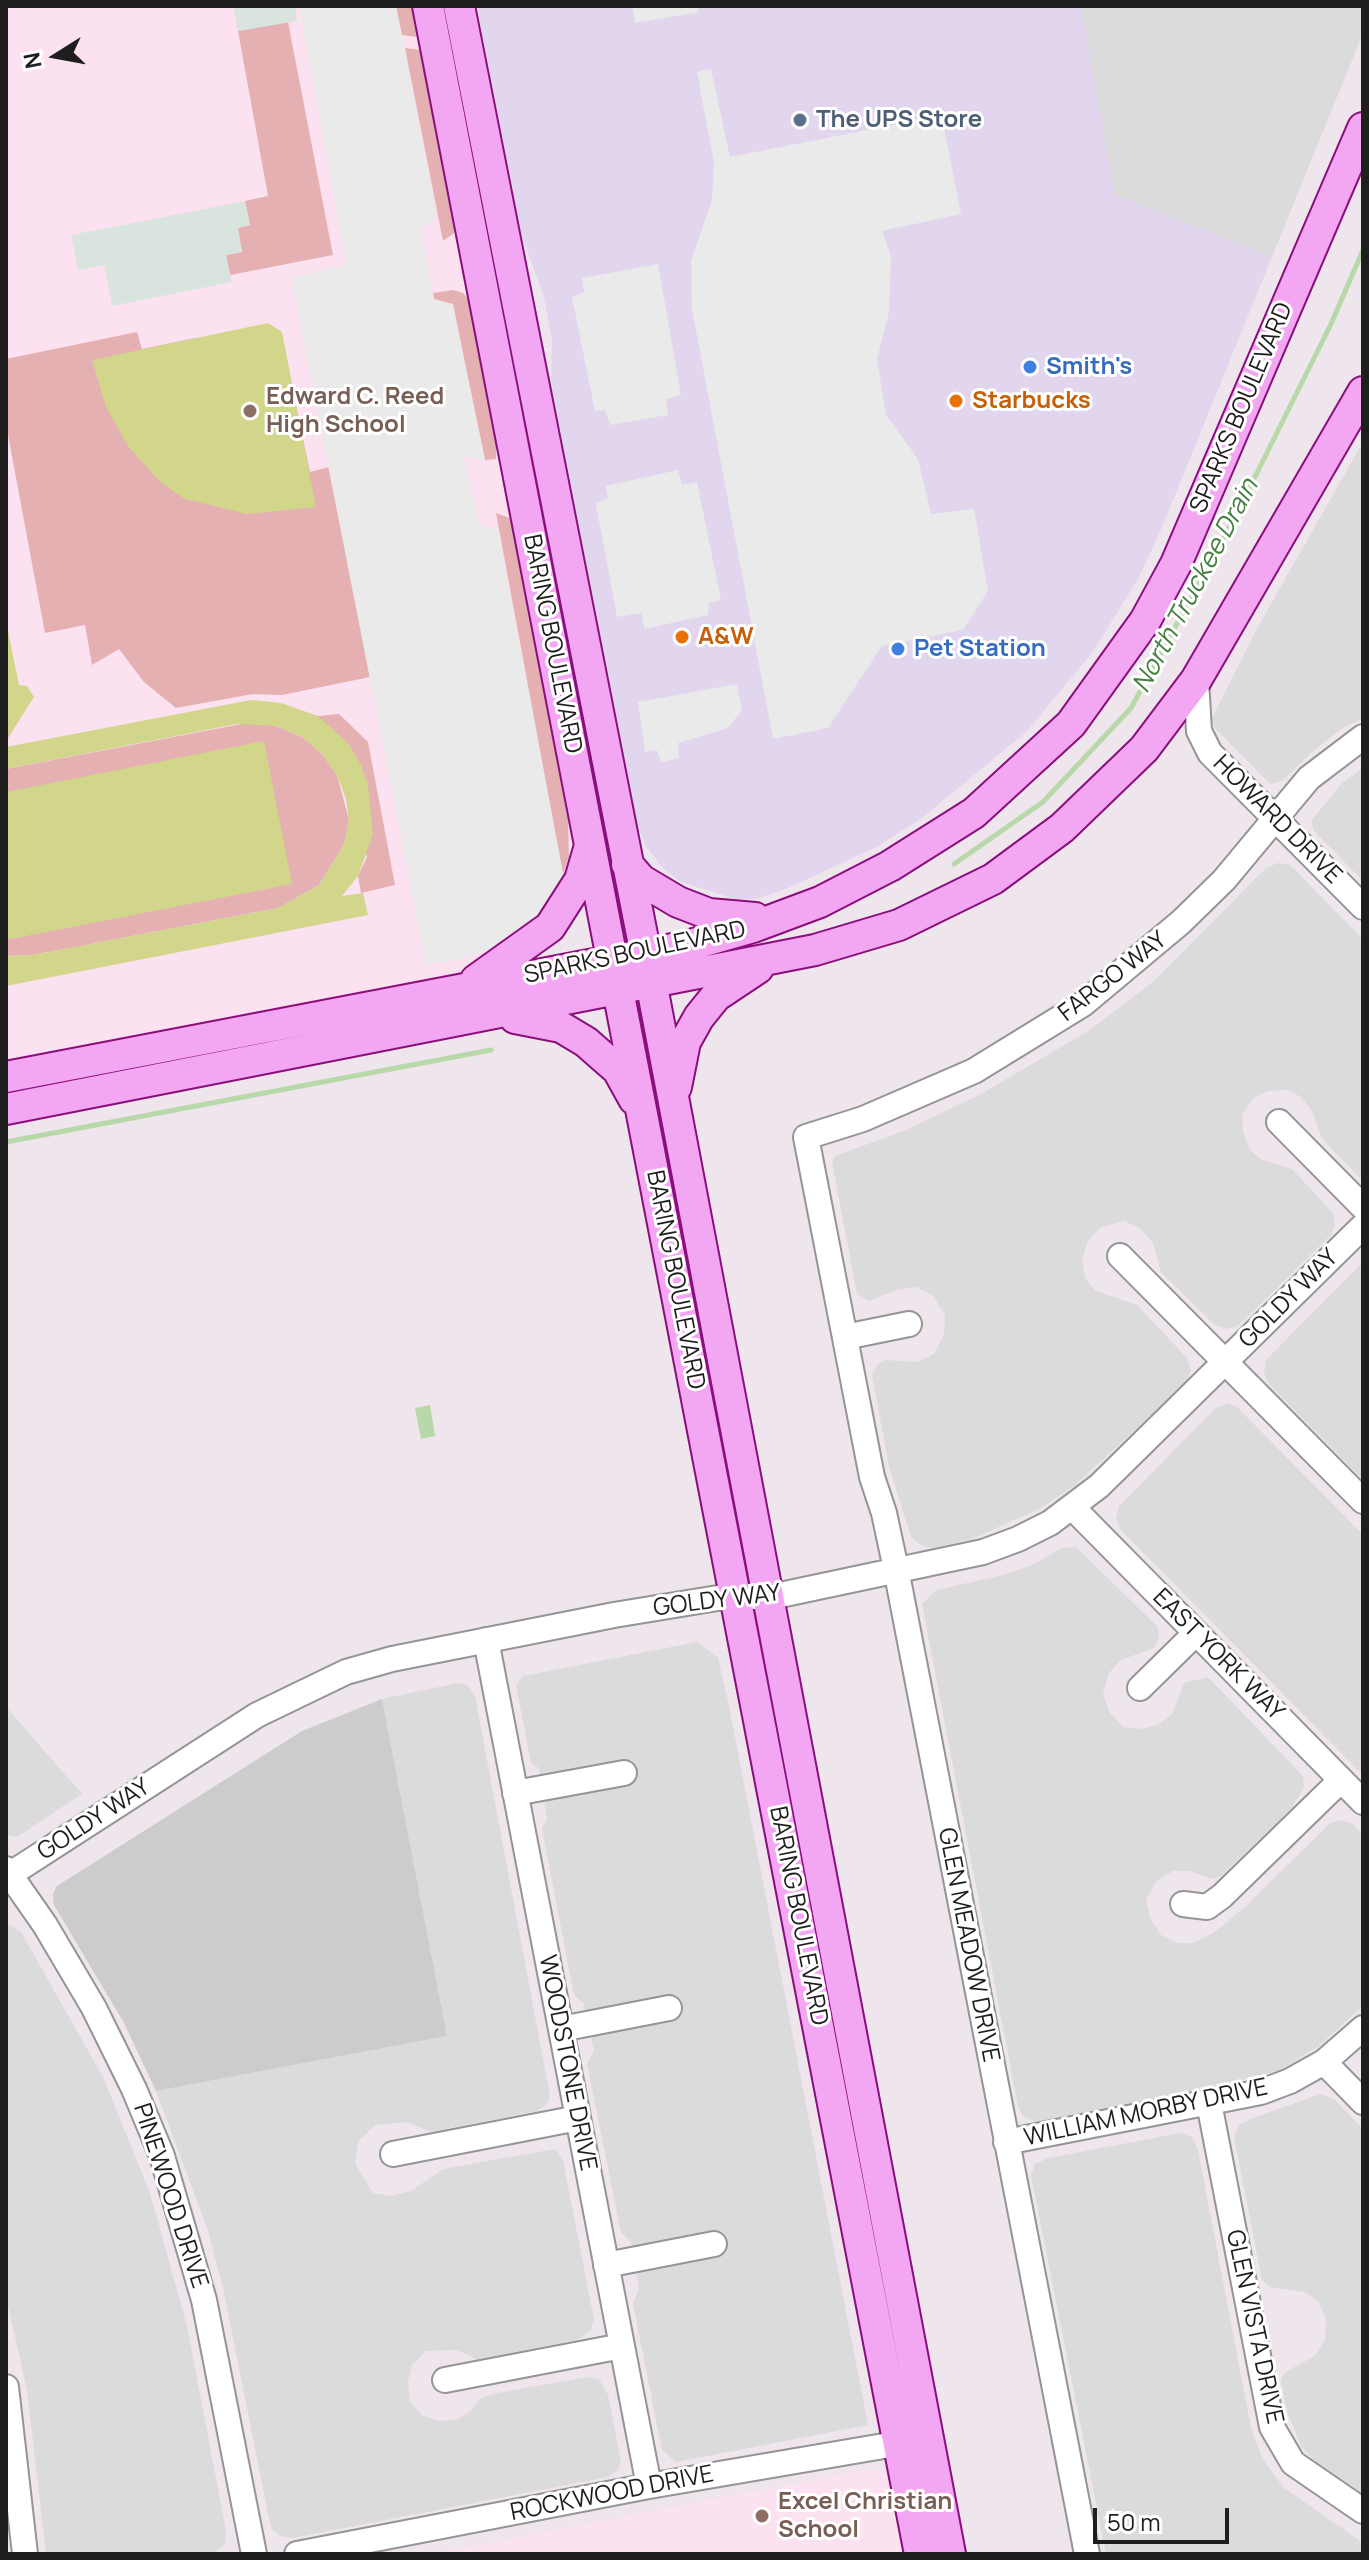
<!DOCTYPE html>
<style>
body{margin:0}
#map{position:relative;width:1369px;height:2560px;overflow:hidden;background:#eee5ed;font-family:Manrope,sans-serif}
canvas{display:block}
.frame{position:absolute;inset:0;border:8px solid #1e1e1e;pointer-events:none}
.north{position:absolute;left:16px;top:16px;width:80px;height:80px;-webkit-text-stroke:6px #fff;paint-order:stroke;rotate:259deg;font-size:22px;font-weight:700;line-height:32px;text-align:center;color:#1e1e1e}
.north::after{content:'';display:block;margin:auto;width:28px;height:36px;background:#1e1e1e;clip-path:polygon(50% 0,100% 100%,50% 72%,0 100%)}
.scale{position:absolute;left:1093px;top:2508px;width:136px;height:36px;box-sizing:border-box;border:4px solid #1e1e1e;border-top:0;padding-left:10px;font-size:24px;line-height:28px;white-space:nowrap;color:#1e1e1e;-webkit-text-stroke:6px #fff;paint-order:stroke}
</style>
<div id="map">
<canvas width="1369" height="2560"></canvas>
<div class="frame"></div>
<div class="north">N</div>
<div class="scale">50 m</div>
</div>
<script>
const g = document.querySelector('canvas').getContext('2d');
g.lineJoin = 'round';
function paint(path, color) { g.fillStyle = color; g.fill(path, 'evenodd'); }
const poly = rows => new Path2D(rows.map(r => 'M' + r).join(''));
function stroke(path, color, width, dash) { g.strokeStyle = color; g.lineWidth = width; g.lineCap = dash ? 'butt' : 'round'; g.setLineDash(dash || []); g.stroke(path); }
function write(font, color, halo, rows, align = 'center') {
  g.font = font + ' Manrope,sans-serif'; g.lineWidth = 6; g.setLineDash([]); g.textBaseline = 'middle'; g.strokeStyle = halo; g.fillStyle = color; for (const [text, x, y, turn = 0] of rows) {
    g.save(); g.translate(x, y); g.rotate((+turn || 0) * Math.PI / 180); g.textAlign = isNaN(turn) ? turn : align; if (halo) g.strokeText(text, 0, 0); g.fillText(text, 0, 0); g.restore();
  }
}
paint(poly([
 [1081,6,1363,6,1363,33,1272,257,1115,195],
 [1363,442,1363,719,1344,727,1312,752,1283,780,1270,784,1214,727,1212,718,1259,625],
 [1363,768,1363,881,1314,831,1311,821,1342,783],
 [1278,863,1290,865,1363,939,1363,1181,1322,1139,1312,1111,1301,1097,1287,1090,1267,1091,1253,1099,1242,1115,1243,1131,1249,1149,1262,1160,1292,1169,1333,1213,1335,1224,1331,1235,1239,1325,1227,1329,1215,1325,1161,1272,1153,1243,1141,1229,1124,1221,1101,1227,1088,1241,1082,1260,1085,1278,1096,1291,1137,1305,1187,1358,1191,1371,1186,1383,1074,1486,1041,1508,972,1539,932,1548,921,1545,911,1537,889,1467,872,1375,877,1365,885,1360,918,1362,934,1354,944,1335,945,1315,933,1296,916,1287,896,1290,869,1301,857,1294,832,1162,835,1156,906,1130,981,1094,1090,1030,1155,980,1266,868],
 [1363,1262,1363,1480,1269,1384,1264,1374,1266,1360],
 [1229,1403,1238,1408,1363,1535,1363,1775,1121,1530,1116,1519,1119,1506,1216,1408],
 [1076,1547,1158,1627,1159,1638,1154,1648,1121,1660,1109,1673,1103,1694,1110,1713,1123,1727,1140,1729,1160,1724,1172,1714,1184,1683,1208,1677,1303,1776,1304,1787,1291,1809,1221,1876,1211,1879,1190,1871,1173,1871,1157,1881,1146,1899,1150,1918,1161,1935,1177,1943,1193,1943,1212,1934,1245,1907,1329,1824,1339,1820,1352,1823,1363,1835,1363,2006,1319,2046,1280,2070,1208,2089,1035,2122,1023,2116,1018,2106,922,1604,936,1590,1003,1575,1035,1564,1061,1548],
 [697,1642,718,1658,729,1706,868,2425,676,2462,662,2450,633,2304,639,2288,631,2242,621,2233,587,2063,594,2051,584,2004,574,1995,542,1829,547,1819,539,1768,531,1763,516,1685,523,1676],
 [458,1683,467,1685,475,1696,550,2096,547,2104,537,2111,431,2132,407,2122,375,2125,358,2142,355,2164,373,2193,391,2196,411,2191,443,2169,555,2149,563,2160,594,2320,590,2331,579,2339,478,2360,457,2350,426,2351,412,2365,408,2382,410,2402,422,2415,439,2421,456,2420,472,2410,479,2399,492,2394,587,2377,599,2379,608,2395,621,2462,618,2470,608,2477,293,2538,280,2536,272,2529,268,2514,224,2292,207,2228,156,2091,447,2036,382,1699],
 [6,1707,82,1794,17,1837,6,1835],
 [6,1923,21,1932,103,2077,150,2193,187,2326,226,2531,225,2544,211,2554,46,2554,27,2390,6,2297],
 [1321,2094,1334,2099,1363,2129,1363,2494,1320,2467,1301,2446,1287,2412,1281,2381,1284,2373,1316,2355,1325,2340,1326,2319,1318,2301,1304,2292,1270,2287,1262,2280,1234,2137,1239,2125,1250,2119],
 [1181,2133,1192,2137,1198,2150,1251,2428,1262,2458,1283,2487,1363,2543,1363,2554,1106,2554,1031,2175,1035,2164,1048,2158]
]), '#dcdbdc');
paint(poly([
 [477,6,1081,6,1115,195,1272,257,1160,532,1138,579,1092,653,1026,732,922,818,878,846,786,889,755,899,735,899,681,882,662,867,646,846,635,820,551,387,552,340,544,297,521,233]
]), '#e1d6ed');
paint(poly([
 [6,6,415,6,578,842,565,897,483,965,444,978,6,1059],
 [869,2469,880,2470,889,2478,902,2554,434,2554]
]), '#fce1f0');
paint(poly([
 [382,1699,447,2036,156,2091,124,2023,54,1905,53,1894,57,1886,302,1731]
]), '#ccc');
paint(poly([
 [396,6,412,6,418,37,402,35],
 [288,22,333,255,230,275,226,255,242,252,237,228,250,225,245,201,268,196,238,31],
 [405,48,421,50,454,223,454,233,443,241],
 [453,290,463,293,469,300,496,443,496,459,485,460,453,304,434,300,433,293],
 [137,332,142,349,195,338,296,406,310,472,329,467,370,677,282,695,253,694,176,708,144,682,119,649,92,665,85,625,45,633,6,424,6,359],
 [496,513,510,518,513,526,568,821,569,857,563,874],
 [339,714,368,742,395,885,361,893,358,876,367,857,318,716],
 [252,722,276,726,302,737,322,754,337,775,349,820,344,845,319,885,278,908,33,955,6,956,6,769]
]), '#e4b0b2');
paint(poly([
 [268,323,282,332,316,507,247,514,185,499,160,482,128,446,106,407,92,360],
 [6,621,19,685,27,686,34,697,8,738],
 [251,700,281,703,318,716,349,744,361,765,368,784,373,834,358,876,342,896,363,893,368,915,6,986,6,956,33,955,278,908,319,885,344,845,349,820,346,799,337,775,322,754,302,737,276,726,237,724,6,769,6,747],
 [264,741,292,884,6,940,6,792]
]), '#d1d68b');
paint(poly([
 [299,6,396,6,437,216,421,229,434,299,452,304,485,460,464,456,479,524,498,531,563,874,552,901,528,925,506,943,461,959,426,964,291,277,342,266,346,262],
 [632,6,698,6,699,12,635,23],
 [711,69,730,157,934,117,936,129,944,128,961,214,882,231,891,256,889,312,877,359,886,415,918,459,931,514,974,509,988,591,963,630,882,646,828,728,773,739,692,309,691,261,712,200,714,163,697,72],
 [658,264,681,395,666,399,668,415,610,425,605,410,595,411,572,297,584,292,582,278],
 [678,470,682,485,697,482,721,600,709,603,708,615,644,629,642,613,617,617,596,504,608,498,606,486],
 [737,684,742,710,728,728,678,743,679,758,661,763,657,750,645,752,638,702]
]), '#eaeaea');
paint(poly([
 [233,6,295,6,297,21,238,31],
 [245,201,250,225,238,228,242,252,226,255,232,282,112,306,104,265,78,270,71,235]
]), '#dae4de');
paint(poly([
 [430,1405,435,1436,421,1439,415,1408]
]), '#b9d8aa');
stroke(poly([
 [954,864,1043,802,1131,708,1238,511,1331,324,1363,250],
 [6,1142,491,1050]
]), '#b9d8aa', 5);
const minor = poly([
 [1196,680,1199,731,1210,753,1363,907],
 [1279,1122,1363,1207],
 [1120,1256,1363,1501],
 [845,1337,909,1324],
 [1073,1508,1363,1802],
 [486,1640,649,2486],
 [1140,1688,1196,1633],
 [515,1793,624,1773],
 [6,1869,45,1925,94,2008,134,2089,162,2156,204,2300,254,2554],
 [6,1877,257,1715,346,1672,392,1659,614,1615,736,1595,766,1598,983,1552,1018,1539,1050,1523,1099,1486,1363,1226],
 [1183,1904,1207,1907,1222,1896,1341,1780],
 [561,2029,669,2008],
 [1324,2062,1363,2102],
 [1209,2103,1272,2427,1293,2463,1363,2511],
 [1006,2142,1261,2092,1290,2081,1324,2062,1363,2028],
 [393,2154,578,2118],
 [606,2265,714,2244],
 [445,2380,622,2346],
 [6,2387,25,2554],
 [297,2554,649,2486,913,2441],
 [1087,2554,896,1569,884,1513,872,1477,806,1137,863,1119,974,1071,1083,1004,1181,922,1224,880,1309,778,1363,737]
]);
const major = poly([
 [428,6,920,2554],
 [459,6,646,955,950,2554],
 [627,864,641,880,678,902,709,914,755,918],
 [476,980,550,927,580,880,589,849],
 [515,1018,561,1027,586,1042,618,1070,634,1099],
 [6,1077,683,947,753,927,820,902,890,866,974,813,1071,724,1145,621,1176,564,1363,128],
 [676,1087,685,1042,699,1017,716,996,758,968],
 [6,1109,815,950,899,925,993,879,1062,828,1144,749,1196,680,1363,392]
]);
stroke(minor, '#959595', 28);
stroke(major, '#8a0e7c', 34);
stroke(minor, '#fff', 24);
stroke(major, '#f3a6f2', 30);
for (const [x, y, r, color] of [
 [800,120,8,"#5c6f8a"],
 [1030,367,8,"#3f7fe0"],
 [956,401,8,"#e8710a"],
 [250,411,8,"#8d6e63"],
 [682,637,8,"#e8710a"],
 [898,649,8,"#3f7fe0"],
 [762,2516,8,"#8d6e63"]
]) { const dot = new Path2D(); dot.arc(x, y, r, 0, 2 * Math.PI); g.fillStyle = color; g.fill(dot); stroke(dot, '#fff', 3); }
write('bold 24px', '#4e5e75', '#fff', [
 ["The UPS Store",816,120]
], 'left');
write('bold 24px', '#366cbe', '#fff', [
 ["Smith's",1046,367],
 ["Pet Station",914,649]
], 'left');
write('bold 24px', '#785e54', '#fff', [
 ["Edward C. Reed",266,397],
 ["High School",266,425],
 ["Excel Christian",778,2502],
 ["School",778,2530]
], 'left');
write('bold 24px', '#c56008', '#fff', [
 ["Starbucks",972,401],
 ["A&W",698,637]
], 'left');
write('24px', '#1e1e1e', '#fff', [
 ["SPARKS BOULEVARD",1242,408,-67],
 ["BARING BOULEVARD",552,644,79],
 ["HOWARD DRIVE",1277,820,45],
 ["SPARKS BOULEVARD",635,953,-12],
 ["FARGO WAY",1113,977,-38],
 ["BARING BOULEVARD",675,1280,79],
 ["GOLDY WAY",1289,1299,-45],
 ["GOLDY WAY",717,1601,-7],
 ["EAST YORK WAY",1218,1655,45],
 ["GOLDY WAY",94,1820,-33],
 ["BARING BOULEVARD",798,1916,79],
 ["GLEN MEADOW DRIVE",968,1945,79],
 ["WOODSTONE DRIVE",567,2063,79],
 ["WILLIAM MORBY DRIVE",1146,2113,-12],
 ["PINEWOOD DRIVE",170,2196,72],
 ["GLEN VISTA DRIVE",1254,2327,78],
 ["ROCKWOOD DRIVE",612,2494,-11]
]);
write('italic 26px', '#468043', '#fff', [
 ["North Truckee Drain",1196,586,-62]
]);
</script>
